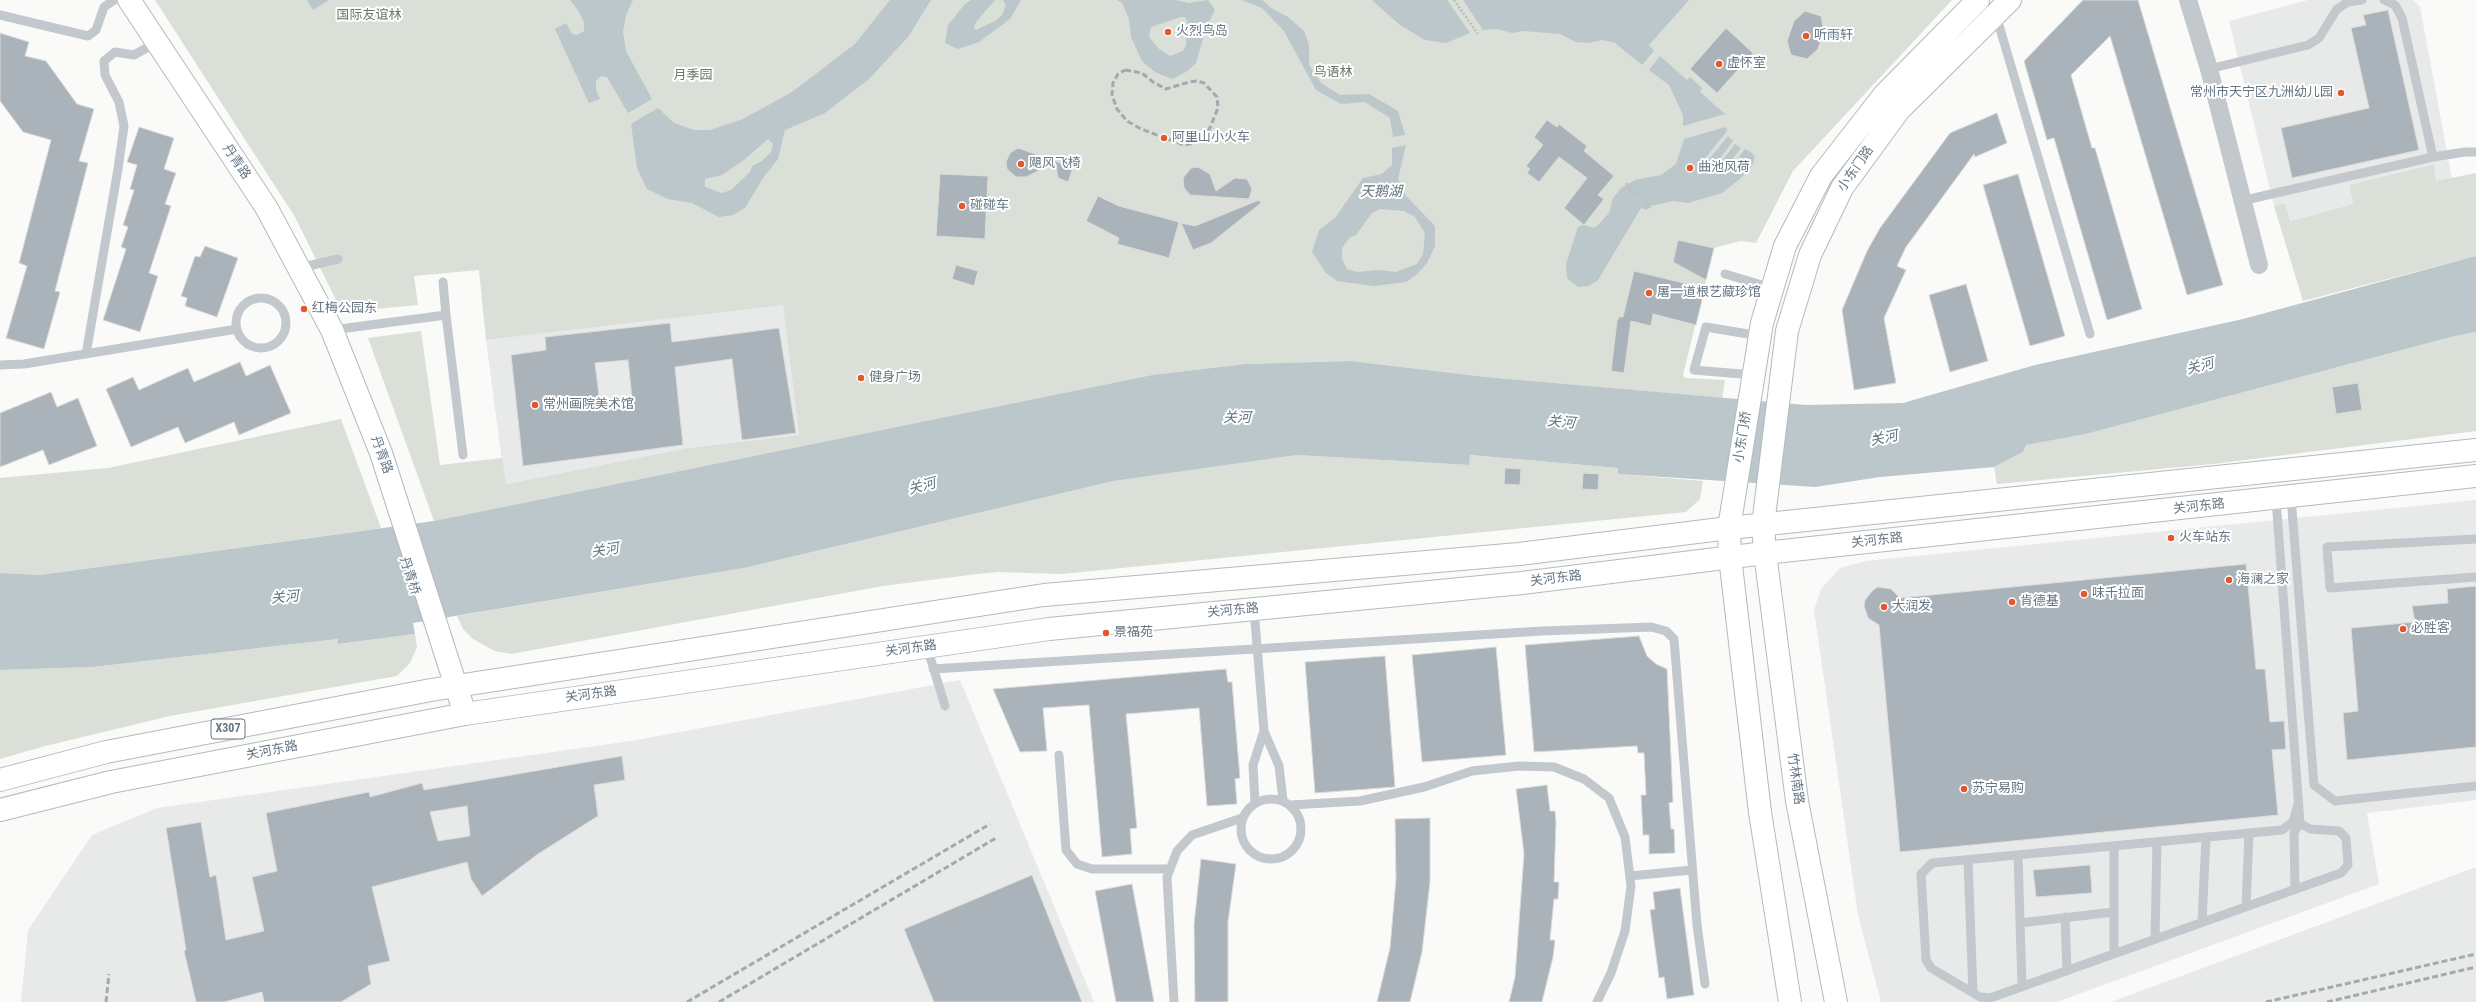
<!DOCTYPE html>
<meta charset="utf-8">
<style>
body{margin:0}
canvas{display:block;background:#fafaf8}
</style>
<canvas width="2476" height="1002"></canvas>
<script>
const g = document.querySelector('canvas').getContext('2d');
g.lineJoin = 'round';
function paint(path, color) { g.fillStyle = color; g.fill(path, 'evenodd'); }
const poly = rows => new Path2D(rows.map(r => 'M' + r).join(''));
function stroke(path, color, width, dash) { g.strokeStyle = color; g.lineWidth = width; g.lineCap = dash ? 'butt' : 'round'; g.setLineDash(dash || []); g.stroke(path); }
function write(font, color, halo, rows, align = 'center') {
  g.font = font + ' "Roboto Condensed","Noto Sans SC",sans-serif'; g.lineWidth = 4; g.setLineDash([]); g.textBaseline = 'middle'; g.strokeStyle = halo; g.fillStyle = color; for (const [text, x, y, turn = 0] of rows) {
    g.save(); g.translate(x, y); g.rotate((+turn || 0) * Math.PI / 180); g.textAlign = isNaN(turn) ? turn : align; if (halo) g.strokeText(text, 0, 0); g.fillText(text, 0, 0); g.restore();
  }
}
paint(poly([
 [2308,0,2413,0,2420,7,2452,179,2436,181,2433,164,2349,185,2353,204,2289,221,2285,203,2274,206,2229,21],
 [783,304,799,435,688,448,505,484,486,340],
 [2476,500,2476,800,2367,813,2379,884,2057,1002,1881,1002,1858,915,1814,610,1821,589,1840,568,1866,561],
 [960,680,1094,1002,21,1002,28,930,92,835,157,808,631,741],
 [2476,867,2476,1002,2111,1002]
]), '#e8e9e9');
paint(poly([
 [155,0,1952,0,1793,171,1756,243,1741,241,1714,248,1683,375,1685,378,1725,380,1722,398,1486,377,1351,361,1245,364,1152,375,434,521,368,338,421,331,440,465,502,458,506,484,688,448,799,435,783,305,486,340,479,270,414,276,418,305,342,312,295,217],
 [2434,164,2436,181,2476,173,2476,256,2303,301,2274,206,2285,203,2290,221,2353,204,2349,185],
 [2476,332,2476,431,2213,464,1997,484,1994,467,2023,452,2026,445,2086,434,2451,337],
 [341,419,381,528,40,575,0,573,0,478,108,468],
 [1297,455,1469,465,1469,455,1618,468,1618,474,1703,481,1700,499,1686,512,1061,574,998,572,977,574,883,586,511,654,495,651,473,639,463,629,457,616,744,568,1114,481],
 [415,634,417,647,410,663,397,676,170,716,45,746,0,759,0,670,93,667,338,639,339,644]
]), '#dadfd7');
paint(poly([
 [307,0,329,0,313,10],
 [570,0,633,0,626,15,623,32,626,51,652,99,628,113,607,77,601,76,596,81,596,90,600,99,589,103,555,29,566,23,572,34,577,35,584,31,584,22,578,10],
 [890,0,931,0,908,37,869,79,825,113,785,130,778,159,763,178,745,208,733,215,719,217,692,203,668,199,647,189,637,168,631,124,658,108,674,123,694,130,710,130,743,119,792,92,855,44],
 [768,139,773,144,771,152,762,161,752,166,750,172,731,190,722,193,705,187,705,179,722,175,745,159],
 [971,0,995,0,976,22,974,27,976,30,995,21,1002,15,1006,5,1003,0,1021,0,1010,19,979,42,958,49,945,43,948,25,965,4],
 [1117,0,1176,0,1189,3,1208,0,1215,10,1206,28,1196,63,1186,72,1172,79,1155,72,1142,61,1131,37,1129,19,1122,3],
 [1181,17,1185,17,1187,21,1186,45,1183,51,1170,56,1159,49,1149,37,1151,27],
 [1241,0,1262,0,1271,8,1288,17,1304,31,1309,45,1309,65,1321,83,1340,95,1369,94,1398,111,1405,135,1393,137,1390,118,1365,102,1341,104,1316,90,1284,31,1262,8],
 [1372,0,1447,0,1470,33,1446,43,1425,40,1400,25],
 [1463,0,1689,0,1649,45,1654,51,1642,65,1615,43,1602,40,1588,43,1576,42,1560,34,1523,31,1512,33,1498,29,1483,30],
 [1660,56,1687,80,1690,77,1702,88,1700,92,1725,114,1683,126,1683,115,1669,85,1649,70],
 [1726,127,1727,131,1703,161,1706,163,1728,136,1733,141,1717,162,1720,164,1735,144,1741,148,1731,161,1734,164,1745,149,1751,152,1755,157,1752,166,1741,178,1722,193,1688,203,1674,201,1651,206,1646,210,1641,208,1598,280,1589,286,1578,287,1567,278,1566,264,1578,227,1583,225,1594,228,1599,224,1609,213,1613,198,1621,188,1635,180,1661,175,1676,164,1684,139],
 [1406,145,1398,179,1406,196,1435,226,1435,246,1427,263,1416,275,1406,282,1374,286,1337,281,1326,273,1312,252,1319,230,1335,218,1363,178,1382,174,1392,165,1392,148],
 [1380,209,1404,211,1415,217,1425,233,1423,254,1417,264,1396,272,1379,270,1357,272,1347,269,1342,259,1342,248,1349,238,1356,235,1372,213],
 [2476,256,2476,332,2451,337,2086,434,2026,445,2023,452,1994,467,1880,477,1815,487,1618,474,1618,468,1470,455,1469,465,1297,455,1114,481,744,568,413,623,415,634,338,644,338,639,93,667,0,670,0,573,40,575,434,521,1152,375,1245,364,1351,361,1486,377,1806,405,1903,403,2035,365,2243,319]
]), '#bbc7cb');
const building = poly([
 [2083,0,2138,0,2223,285,2187,295,2110,36,2071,75,2092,148,2095,148,2142,309,2107,320,2054,138,2047,140,2024,61,2083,0],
 [2388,10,2419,150,2292,178,2281,128,2369,108,2351,28,2366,25,2363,15,2388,10],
 [1805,11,1821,16,1824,31,1818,49,1807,59,1791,55,1787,41,1794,21,1805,11],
 [1726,28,1753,53,1717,93,1690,69,1726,28],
 [0,33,29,42,25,56,46,61,77,104,94,109,79,161,88,163,55,291,60,292,44,349,6,338,27,266,19,263,51,140,23,132,0,101,0,33],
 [1997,113,2007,143,1975,157,1974,154,1906,247,1897,266,1906,270,1884,318,1896,383,1854,390,1842,310,1867,251,1880,228,1950,133,1997,113],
 [1547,120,1557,127,1559,124,1587,146,1584,151,1614,176,1598,195,1604,199,1584,225,1564,208,1587,178,1559,157,1539,182,1527,173,1530,169,1526,166,1543,145,1534,137,1547,120],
 [139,127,174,138,164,169,176,173,165,204,171,206,149,273,158,276,140,332,103,320,126,249,121,247,128,227,123,225,134,190,130,189,137,165,127,162,139,127],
 [1018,148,1035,154,1050,165,1026,177,1016,177,1007,169,1006,162,1010,153,1018,148],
 [1055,161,1073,168,1068,182,1058,178,1055,161],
 [1198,167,1210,174,1216,191,1235,178,1247,179,1252,189,1249,199,1190,195,1184,188,1183,178,1191,168,1198,167],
 [940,174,988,176,985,239,936,236,940,174],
 [2018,174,2065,336,2030,346,1983,185,2018,174],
 [1098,196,1119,206,1179,222,1169,258,1117,244,1119,238,1086,221,1098,196],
 [1259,200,1261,203,1211,243,1193,250,1181,223,1195,226,1259,200],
 [1678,240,1714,248,1706,280,1673,262,1678,240],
 [205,246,238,258,217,317,185,306,187,298,181,296,195,256,200,257,205,246],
 [956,265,978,271,974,286,952,279,956,265],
 [1634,271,1704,288,1704,292,1696,325,1653,314,1651,326,1631,321,1624,373,1611,371,1617,321,1619,317,1623,317,1634,271],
 [1966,284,1988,361,1950,372,1929,295,1966,284],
 [670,323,672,342,779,328,796,433,742,440,732,359,675,367,683,445,523,466,511,355,546,350,545,337,670,323],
 [628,360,633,407,601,411,595,363,628,360],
 [240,362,246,376,270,365,291,413,239,435,234,422,185,443,178,427,131,447,106,389,133,377,139,390,188,368,194,382,240,362],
 [2358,383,2362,410,2336,414,2332,387,2358,383],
 [51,392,57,407,78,398,97,446,49,465,43,450,0,467,0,413,51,392],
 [1505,468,1521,469,1520,485,1504,484,1505,468],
 [1583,473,1599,474,1598,490,1582,489,1583,473],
 [2246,564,2256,669,2265,669,2270,722,2284,721,2286,749,2272,750,2278,815,1900,852,1879,625,1868,618,1864,606,1865,600,1873,590,1878,587,1891,589,1900,598,2246,564],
 [2476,586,2476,747,2347,760,2343,713,2358,711,2351,628,2415,622,2412,606,2448,603,2447,589,2476,586],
 [1639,636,1647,656,1656,664,1667,669,1673,802,1669,803,1671,829,1674,829,1675,853,1649,854,1649,835,1643,835,1641,795,1646,795,1644,753,1638,753,1637,746,1534,752,1525,645,1639,636],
 [1496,647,1506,755,1422,762,1412,655,1496,647],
 [1385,656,1395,787,1315,793,1305,662,1385,656],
 [1226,669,1228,682,1232,682,1240,778,1235,779,1237,804,1207,806,1199,708,1126,714,1137,828,1130,829,1132,854,1102,857,1089,705,1043,708,1047,751,1020,752,993,689,1226,669],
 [622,756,625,780,594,785,598,816,538,854,482,896,471,879,467,862,372,887,390,961,368,966,371,984,341,1002,264,1002,262,992,224,1002,196,1002,184,951,186,950,166,828,201,822,210,877,216,875,226,940,264,931,252,877,277,871,266,813,369,792,370,797,422,783,424,790,622,756],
 [467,806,470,836,438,841,430,812,467,806],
 [1547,785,1550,811,1555,811,1556,822,1554,882,1559,882,1558,899,1554,899,1550,940,1555,940,1553,957,1542,1002,1509,1002,1515,977,1524,854,1516,789,1547,785],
 [1430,818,1430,882,1422,952,1410,1002,1377,1002,1390,948,1396,879,1395,819,1430,818],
 [1201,859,1236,864,1228,922,1228,1002,1195,1002,1194,924,1201,859],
 [2090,865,2092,893,2036,897,2033,870,2090,865],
 [1032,875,1082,1002,934,1002,904,929,1032,875],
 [1132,884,1154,1002,1116,1002,1095,891,1132,884],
 [1680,888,1694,995,1667,999,1664,977,1659,978,1650,910,1655,909,1653,892,1680,888]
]);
paint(building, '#aab3b9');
stroke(building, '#dcdcda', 1);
const secondary = poly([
 [129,0,266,207,332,330,381,453,465,714],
 [1790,1002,1760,812,1730,557,1729,528,1762,323,1785,246,1821,176,1884,95,1978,0],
 [1836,1002,1797,801,1765,553,1763,525,1787,331,1810,255,1842,188,1899,110,2010,0]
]);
const primary = poly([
 [0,780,106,752,431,690,1044,595,1519,554,1729,528,2476,450],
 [0,810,111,782,465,714,1049,629,1522,583,1765,553,2476,476]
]);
stroke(secondary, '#b3babf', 24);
stroke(primary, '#b5babe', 24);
stroke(poly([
 [1454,0,1478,34],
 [1626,183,1631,192,1644,197,1650,208]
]), '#bbbfc2', 2.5, [2, 2]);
stroke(poly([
 [0,15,88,36,96,30,104,7,114,0],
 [1996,15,2090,334],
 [2209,69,2308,45,2319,38,2337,9,2348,2,2362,0],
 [2433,157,2465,152,2476,152],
 [2241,201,2433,157,2402,18,2395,5,2384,0],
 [299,268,338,259],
 [1725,274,1772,288],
 [443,282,446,315],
 '236 323a25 25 0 1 1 50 0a25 25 0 1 1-50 0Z',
 [332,330,446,315,463,455],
 [86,354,118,169,124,126,119,102,105,75,104,61,115,52,134,55,157,42],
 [0,365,24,364,237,329],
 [1753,375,1694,370,1706,327,1760,336],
 [2291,497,2314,785,2335,801,2476,786],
 [2276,499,2300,823,2310,829,2339,831,2346,838,2348,865,2341,873,1990,998,1980,997,1931,968,1926,960,1921,874,1932,863,2282,830,2293,822,2298,804],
 [2476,539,2327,547,2330,588,2476,577],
 [1254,609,1264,731,1279,766,1283,800],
 [927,647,945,706],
 [933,669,1542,631,1651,627,1666,631,1674,639,1697,925,1705,984],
 [1059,755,1066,850,1077,864,1092,869,1170,869],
 '1241 829a30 30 0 1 1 60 0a30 30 0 1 1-60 0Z',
 [1255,803,1253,765,1264,731],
 [1291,805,1360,801,1424,787,1472,771,1519,766,1554,767,1584,779,1609,798,1625,837,1631,886,1625,931,1611,973,1597,1002],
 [2114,846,2114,954],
 [2018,855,2022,987],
 [1968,860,1973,993],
 [1630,876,1692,870],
 [2295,889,2294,833,2300,823],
 [2246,907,2249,833],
 [2065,917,2067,971],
 [2202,922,2206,837],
 [2020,923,2114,912],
 [2155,939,2157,842],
 [1174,1002,1167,877,1177,851,1192,835,1242,818]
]), '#c3c8cc', 9);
stroke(poly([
 [2188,0,2209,69,2259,265]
]), '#c3c8cc', 18);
stroke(secondary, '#fff', 22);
stroke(primary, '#fff', 22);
stroke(poly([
 [1125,70,1142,73,1153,82,1166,89,1189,82,1197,81,1204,83,1217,97,1218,108,1209,130,1194,143,1184,145,1141,129,1127,121,1117,109,1112,95,1113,83,1118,74,1125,70],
 [106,1002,109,974],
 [687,1002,990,824],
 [719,1002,996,838],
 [2266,1002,2476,954],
 [2327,1002,2476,967]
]), '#a2aab0', 3, [6, 3]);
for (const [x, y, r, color] of [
 [1168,32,4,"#e4572e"],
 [1806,36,4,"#e4572e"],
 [1719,64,4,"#e4572e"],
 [2341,93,4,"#e4572e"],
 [1164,138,4,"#e4572e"],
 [1021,164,4,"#e4572e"],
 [1690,168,4,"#e4572e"],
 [962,206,4,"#e4572e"],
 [1649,293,4,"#e4572e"],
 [304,309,4,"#e4572e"],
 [861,378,4,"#e4572e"],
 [535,405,4,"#e4572e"],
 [2171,538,4,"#e4572e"],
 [2229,580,4,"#e4572e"],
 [2084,594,4,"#e4572e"],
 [2012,602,4,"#e4572e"],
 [1884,607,4,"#e4572e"],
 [2403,629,4,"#e4572e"],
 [1106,633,4,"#e4572e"],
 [1964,789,4,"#e4572e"]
]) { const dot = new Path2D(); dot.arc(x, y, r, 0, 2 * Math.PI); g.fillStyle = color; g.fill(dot); stroke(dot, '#fff', 1.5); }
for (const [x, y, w] of [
 [228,729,34]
]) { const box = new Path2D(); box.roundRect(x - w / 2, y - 10, w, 20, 3); g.fillStyle = '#fff'; g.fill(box); stroke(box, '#657683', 1); }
write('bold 12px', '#657683', null, [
 ["X307",228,729]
]);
write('13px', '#687a64', '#fff', [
 ["国际友谊林",369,16],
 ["鸟语林",1333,73],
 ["月季园",693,76]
]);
write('13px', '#657683', '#fff', [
 ["火烈鸟岛",1176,32],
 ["听雨轩",1814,36],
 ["虚怀室",1727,64],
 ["常州市天宁区九洲幼儿园",2333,93,"right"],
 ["阿里山小火车",1172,138],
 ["飓风飞椅",1029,164],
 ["曲池风荷",1698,168],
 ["碰碰车",970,206],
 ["屠一道根艺藏珍馆",1657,293],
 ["红梅公园东",312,309],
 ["健身广场",869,378],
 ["常州画院美术馆",543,405],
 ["火车站东",2179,538],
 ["海澜之家",2237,580],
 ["味千拉面",2092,594],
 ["肯德基",2020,602],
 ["大润发",1892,607],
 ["必胜客",2411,629],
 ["景福苑",1114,633],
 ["苏宁易购",1972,789]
], 'left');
write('13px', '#657683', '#fff', [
 ["丹青路",236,162,56],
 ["小东门路",1856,169,-55],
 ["小东门桥",1743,437,-81],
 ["丹青路",381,455,70],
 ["关河东路",2199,507,-6],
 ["关河东路",1877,541,-6],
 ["丹青桥",409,576,72],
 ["关河东路",1556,579,-7],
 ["关河东路",1233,611,-5],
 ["关河东路",911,649,-8],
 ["关河东路",591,695,-8],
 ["关河东路",272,751,-11],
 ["竹林南路",1795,779,82]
]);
write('italic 14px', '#60757c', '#fff', [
 ["天鹅湖",1381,192],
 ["关河",2200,367,-15],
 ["关河",1237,418],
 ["关河",1561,423,5],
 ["关河",1884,439,-12],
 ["关河",922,487,-15],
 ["关河",605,551,-9],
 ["关河",285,598,-5]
]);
</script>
